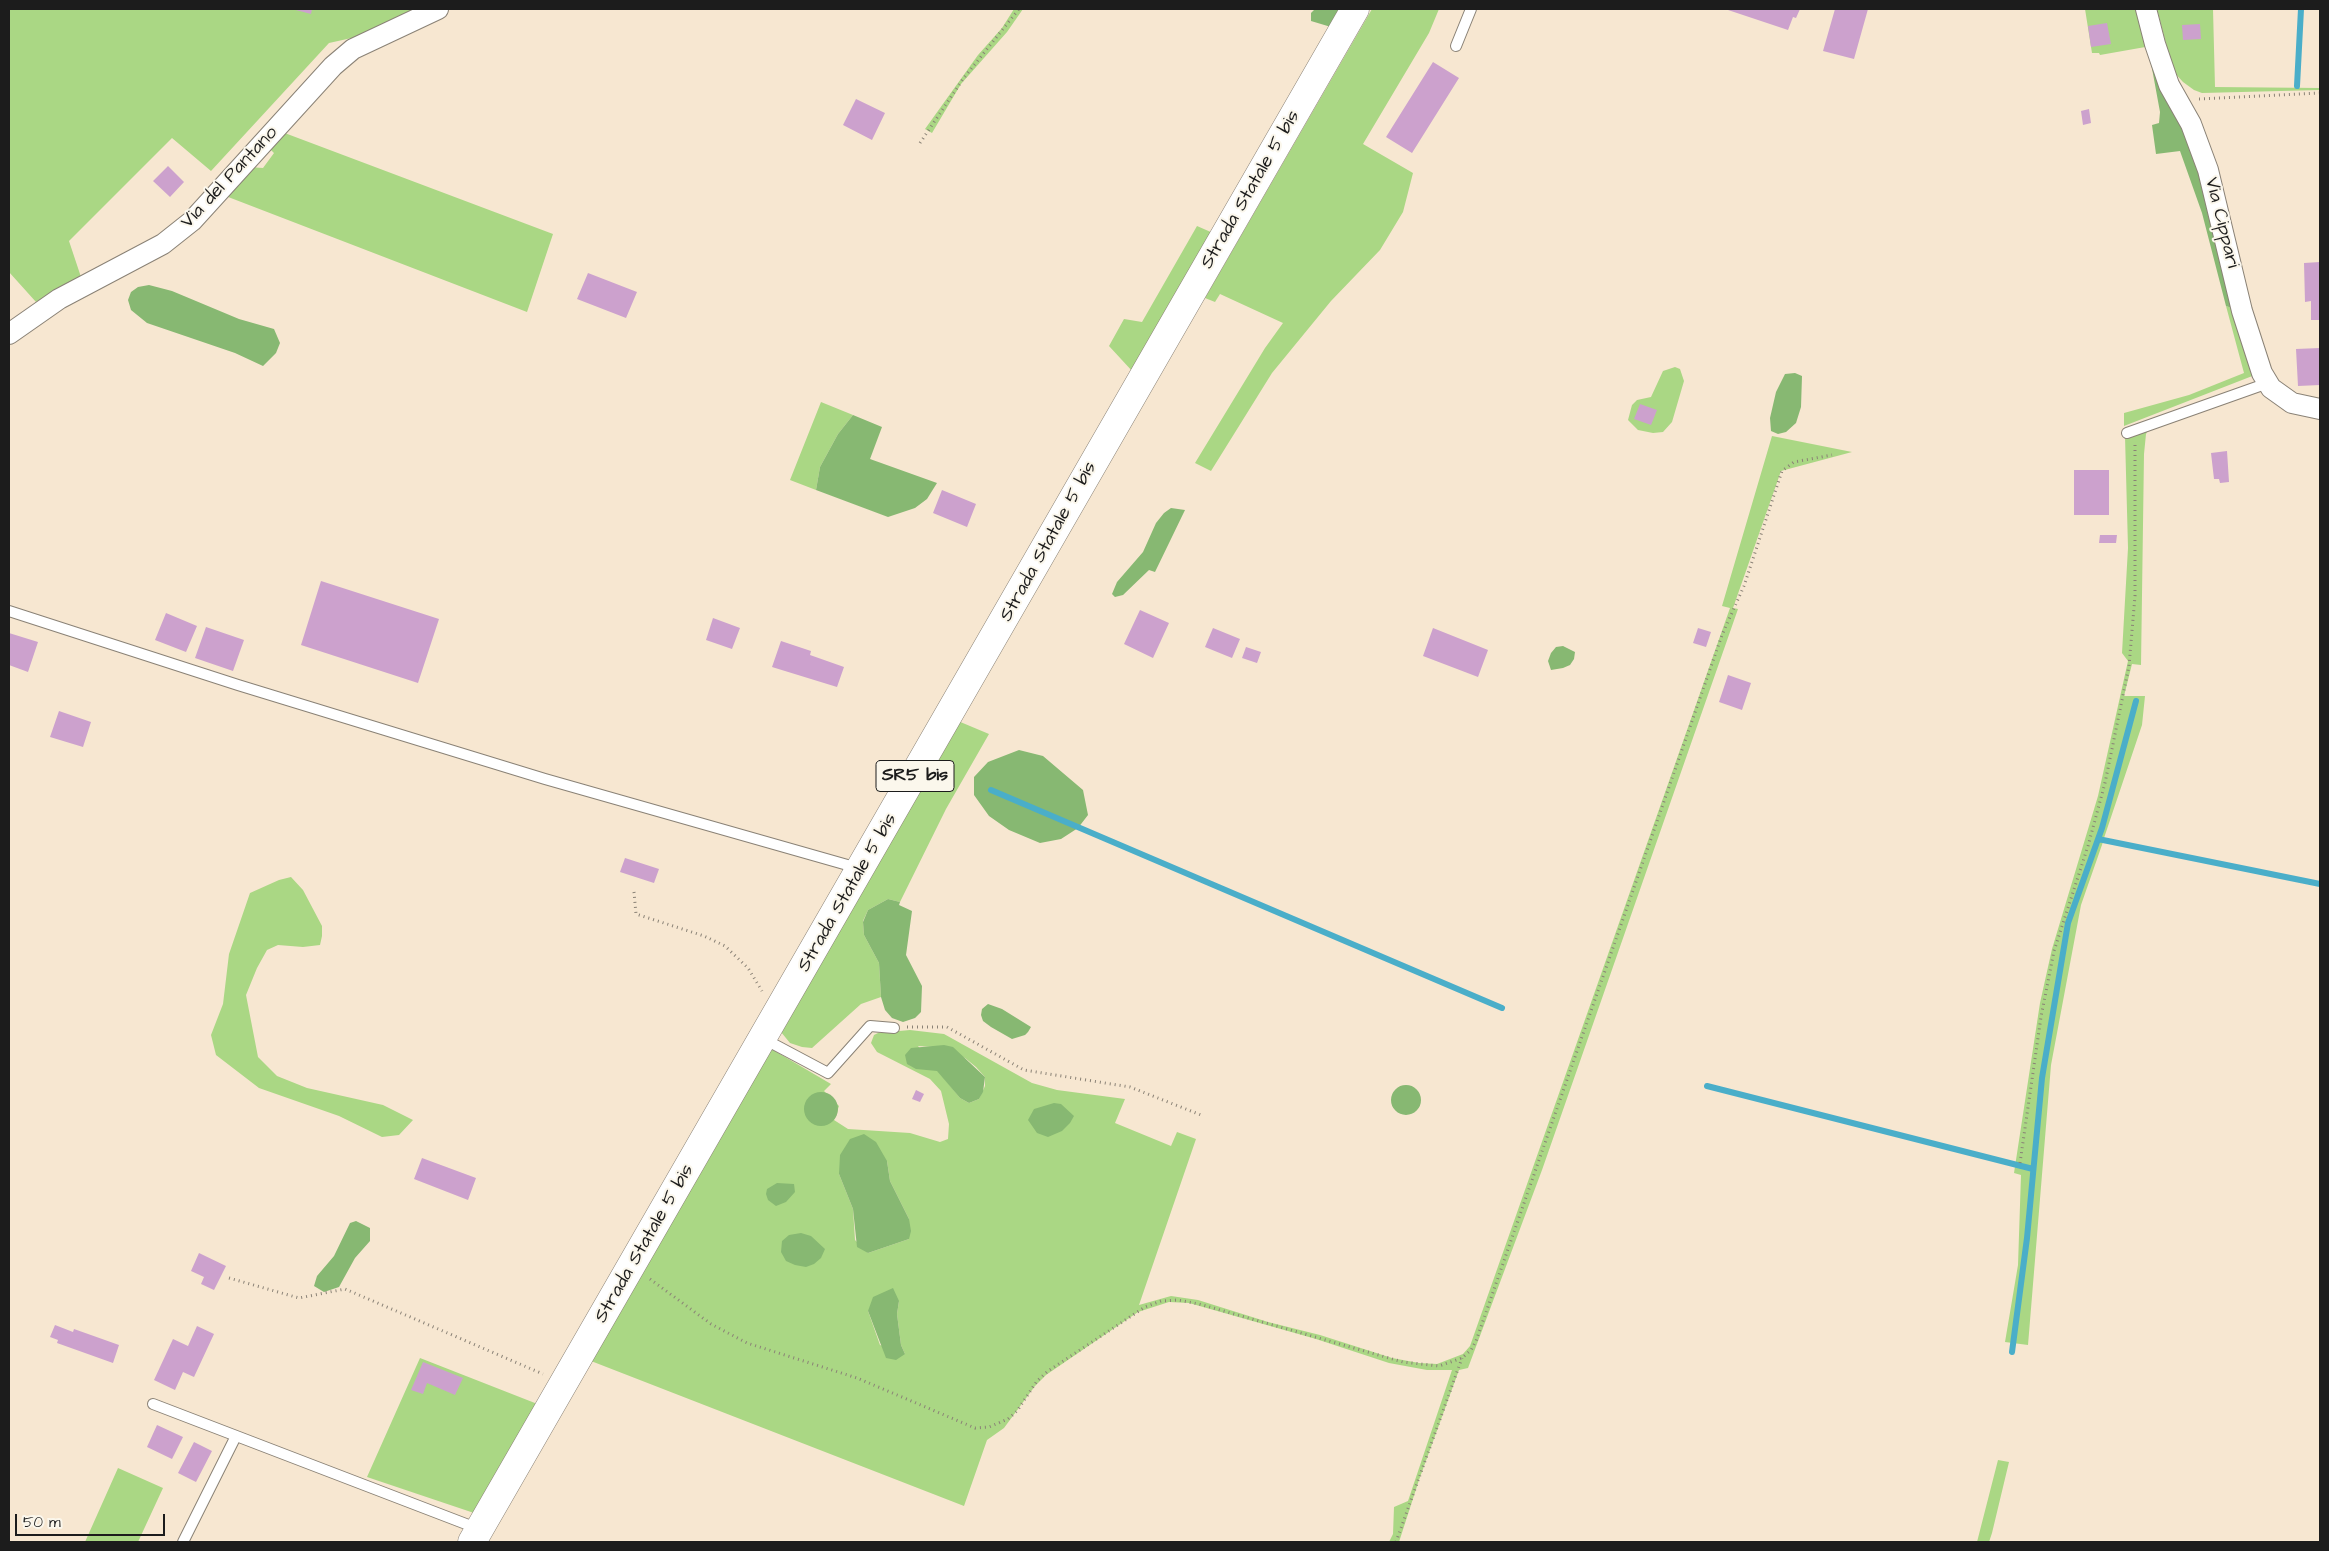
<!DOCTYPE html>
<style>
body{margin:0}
#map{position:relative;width:2329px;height:1551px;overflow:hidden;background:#f7e7d1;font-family:"Architects Daughter",sans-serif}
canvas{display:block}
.frame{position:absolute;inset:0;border:10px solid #1c1c1c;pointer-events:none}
.scale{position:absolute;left:15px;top:1514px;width:150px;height:22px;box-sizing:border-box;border:2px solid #1c1c1c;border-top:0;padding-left:6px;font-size:15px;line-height:18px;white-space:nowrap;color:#1c1c1c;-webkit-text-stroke:4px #fbf7ec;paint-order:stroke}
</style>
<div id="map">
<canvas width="2329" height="1551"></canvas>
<div class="frame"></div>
<div class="scale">50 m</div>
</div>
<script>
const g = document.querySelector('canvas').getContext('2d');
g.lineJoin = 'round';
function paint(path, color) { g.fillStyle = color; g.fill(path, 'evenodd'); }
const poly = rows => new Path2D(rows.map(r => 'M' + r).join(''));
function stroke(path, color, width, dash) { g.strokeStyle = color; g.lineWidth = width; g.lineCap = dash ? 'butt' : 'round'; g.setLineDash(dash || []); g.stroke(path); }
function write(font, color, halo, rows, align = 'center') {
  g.font = font + ' "Architects Daughter",sans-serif'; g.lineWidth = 4; g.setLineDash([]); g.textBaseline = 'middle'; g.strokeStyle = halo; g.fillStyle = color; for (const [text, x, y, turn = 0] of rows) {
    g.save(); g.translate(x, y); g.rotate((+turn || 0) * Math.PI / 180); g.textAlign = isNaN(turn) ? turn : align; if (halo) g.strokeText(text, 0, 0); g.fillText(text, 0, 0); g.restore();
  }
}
paint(poly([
 [9,9,416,9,356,37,329,43,211,171,172,138,69,241,81,277,36,302,9,272],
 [1014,9,1023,9,1007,32,961,84,932,133,925,129,978,55,1002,28],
 [1372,9,1439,9,1429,33,1363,144,1413,173,1403,212,1380,250,1331,301,1272,373,1211,471,1195,463,1265,348,1283,323,1220,294,1215,302,1205,298],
 [2085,9,2143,9,2151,46,2100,55,2099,53,2092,53],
 [2157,9,2213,9,2215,87,2320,88,2320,90,2202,93,2194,90,2183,82,2173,71],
 [282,132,553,234,527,312,223,195,249,167,263,168,274,153,268,147],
 [1197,226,1213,233,1133,372,1109,346,1124,319,1142,322],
 [2226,306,2237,310,2260,373,2124,426,2124,413,2189,395,2244,373],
 [1675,367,1680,369,1684,381,1672,422,1663,432,1653,433,1638,430,1628,420,1632,405,1637,400,1651,397,1663,371],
 [821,402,853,415,838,434,820,467,816,490,790,480],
 [2151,425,2146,434,2144,454,2141,665,2132,664,2124,696,2145,696,2142,725,2104,838,2320,883,2320,886,2103,842,2081,905,2051,1065,2028,1345,2005,1342,2018,1265,2021,1175,2014,1173,2040,1003,2052,949,2098,796,2128,661,2122,653,2128,548,2125,436],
 [1772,436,1852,452,1781,471,1733,608,1738,609,1542,1170,1468,1368,1459,1370,1419,1480,1399,1542,1389,1542,1393,1534,1394,1507,1408,1501,1452,1370,1427,1370,1389,1363,1316,1339,1189,1303,1169,1302,1138,1312,1046,1375,1035,1386,1004,1428,987,1440,964,1506,591,1361,768,1047,831,1084,824,1091,839,1106,834,1120,848,1129,910,1133,940,1142,948,1139,949,1124,941,1091,930,1079,877,1052,871,1043,874,1035,878,1033,910,1030,944,1034,1032,1083,1057,1090,1125,1099,1115,1123,1171,1146,1177,1132,1196,1139,1139,1305,1171,1296,1198,1300,1268,1322,1320,1335,1392,1358,1419,1363,1437,1364,1463,1354,1470,1346,1730,608,1722,606],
 [918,1046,935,1047,965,1058,976,1067,985,1077,985,1086,979,1099,969,1103,960,1098],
 [887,1161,890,1181,909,1219,909,1239,868,1253,855,1240,853,1209,839,1174],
 [899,1301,897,1314,901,1345,905,1354,880,1345,868,1311],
 [958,721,989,734,946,809,900,902,888,899,868,910,863,921,864,935,879,963,881,997,861,1004,812,1048,802,1047,790,1043,781,1032],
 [291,877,303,890,322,926,322,936,320,945,303,947,278,945,267,950,257,968,246,995,258,1057,277,1076,307,1088,383,1105,413,1120,399,1135,382,1137,339,1116,259,1088,216,1055,211,1035,223,1004,229,954,250,893,279,880],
 [420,1358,540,1405,474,1513,367,1477],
 [1998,1460,2009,1462,1992,1533,1989,1542,1977,1542],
 [118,1468,163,1488,138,1542,85,1542]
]), '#aad784');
paint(poly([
 [1315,9,1342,9,1331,27,1311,21,1311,13],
 [2151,63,2173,83,2237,310,2226,306,2202,213,2180,151,2156,154,2152,125,2159,123,2160,112],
 [149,285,172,291,239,319,274,329,280,343,276,353,263,366,235,353,147,323,131,310,128,300,131,292,138,287],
 [1795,373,1802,376,1801,407,1796,423,1786,432,1778,434,1771,431,1770,418,1776,392,1785,374],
 [853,415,882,427,870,459,937,483,927,499,915,508,888,517,816,490,820,467,838,434],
 [1171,508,1185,510,1155,572,1149,570,1123,595,1115,597,1112,594,1117,582,1143,552,1156,523,1164,513],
 [1563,646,1575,652,1574,659,1570,665,1563,668,1551,670,1548,661,1551,653,1556,647],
 [1019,750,1043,756,1083,790,1088,815,1078,828,1061,839,1040,843,1009,830,989,816,974,795,974,777,988,762],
 [888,899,900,902,899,905,912,911,906,955,922,986,921,1012,915,1018,903,1022,892,1018,885,1010,881,997,879,963,864,935,863,922,868,910],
 [988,1004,1002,1009,1031,1027,1028,1032,1025,1035,1012,1039,991,1027,983,1021,981,1015,982,1009],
 [944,1045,953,1047,985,1077,983,1092,979,1099,969,1103,960,1098,937,1071,916,1069,907,1064,905,1055,911,1048],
 '1391 1100a15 15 0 1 1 30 0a15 15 0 1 1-30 0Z',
 '804 1109a17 17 0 1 1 34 0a17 17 0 1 1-34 0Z',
 [1054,1103,1061,1104,1074,1116,1070,1123,1062,1131,1048,1137,1037,1133,1028,1120,1034,1109],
 [864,1134,876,1142,887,1161,890,1181,909,1219,911,1231,909,1239,868,1253,857,1247,853,1209,839,1174,840,1155,850,1139],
 [777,1183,794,1184,795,1192,786,1202,776,1206,768,1200,766,1194,767,1189],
 [356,1221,370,1228,370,1241,355,1258,339,1287,324,1292,314,1286,317,1276,334,1256,350,1223],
 [801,1233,811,1236,825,1249,821,1258,814,1264,806,1267,795,1265,786,1261,781,1252,782,1241,789,1235],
 [893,1288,899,1301,897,1314,901,1345,905,1354,896,1360,886,1358,868,1311,873,1297]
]), '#87b872');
stroke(poly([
 [2297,86,2301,9],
 [991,790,1502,1008],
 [2098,839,2320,884],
 [1707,1086,2033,1169],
 [2012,1352,2027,1238,2042,1078,2068,923,2102,828,2136,701]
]), '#4aaec9', 6);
paint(poly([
 [292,9,312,9,311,14],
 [1725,9,1800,9,1796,18,1793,17,1788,30],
 [1835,9,1868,9,1854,59,1823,51],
 [2107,23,2111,44,2091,47,2088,26],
 [2200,24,2201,39,2183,40,2182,25],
 [1433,62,1459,78,1412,153,1386,137],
 [856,99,885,113,872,140,843,125],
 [2089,109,2091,123,2083,125,2081,111],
 [168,166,184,182,170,197,153,181],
 [2320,262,2320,320,2311,320,2311,301,2305,302,2304,263],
 [588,273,637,292,626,318,577,299],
 [2320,348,2320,385,2298,386,2296,349],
 [1640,404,1657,410,1651,425,1634,419],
 [2227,451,2229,482,2220,483,2219,479,2214,479,2211,453],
 [2074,470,2109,470,2109,515,2074,515],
 [942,490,976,504,967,527,933,513],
 [2100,535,2117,535,2116,543,2099,543],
 [321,581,439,619,418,683,301,645],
 [1140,610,1169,623,1153,658,1124,644],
 [166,613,197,626,186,652,155,640],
 [713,618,740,628,732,649,706,640],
 [206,627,244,640,233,671,195,658],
 [1213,628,1240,639,1232,658,1205,647],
 [1433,628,1488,650,1478,677,1423,656],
 [1698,628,1711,632,1706,647,1693,643],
 [9,633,38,642,28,672,9,665],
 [781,641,811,651,810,655,844,667,837,687,772,667],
 [1246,647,1261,652,1257,663,1242,658],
 [1728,675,1751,683,1742,710,1719,702],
 [59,711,91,722,83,747,50,737],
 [625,858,659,869,654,883,620,872],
 [916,1090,924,1094,920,1102,912,1099],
 [422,1158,476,1178,468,1200,414,1179],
 [199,1253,226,1266,214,1290,201,1284,204,1277,191,1271],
 [55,1325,73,1332,74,1329,119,1345,113,1363,57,1343,58,1340,50,1337],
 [197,1326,214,1334,194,1377,183,1372,175,1390,154,1380,173,1339,188,1346],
 [423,1362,463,1378,455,1395,427,1383,423,1394,411,1390],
 [157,1425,183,1437,172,1459,147,1447],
 [194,1442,212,1451,196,1482,178,1473]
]), '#cca1cd');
const lane = poly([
 [1456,46,1471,9],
 [2127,433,2268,383],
 [9,611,238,685,545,779,858,868],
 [764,1039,828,1073,870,1026,894,1028],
 [153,1404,479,1529],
 [183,1542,236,1436]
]);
const street = poly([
 [2146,9,2155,44,2169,85,2191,124,2208,170,2242,311,2262,373,2271,388,2292,403,2320,409],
 [9,334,59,299,163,244,192,221,333,66,353,49,438,9]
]);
const primary = poly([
 [472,1542,1355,9]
]);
stroke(lane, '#8a8276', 12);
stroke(street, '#8a8276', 22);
stroke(primary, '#8a8276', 29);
stroke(poly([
 [2199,99,2320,93],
 [920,143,963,79,1019,9],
 [634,892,636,914,704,936,725,946,748,968,762,991],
 [907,1027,947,1027,1024,1070,1130,1087,1201,1115],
 [2020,1163,2041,1017,2054,951,2088,846,2105,783,2129,666,2135,596,2135,445],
 [229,1278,299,1298,345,1289,543,1374],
 [650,1279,711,1324,747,1343,857,1378,975,1428,989,1427,1008,1419,1017,1411,1037,1381,1048,1371,1145,1307,1161,1301,1178,1300,1199,1304,1403,1362,1439,1366,1462,1358,1471,1350,1476,1341,1722,635,1744,586,1782,471,1794,462,1832,455],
 [1396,1542,1462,1358]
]), '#8a8276', 3, [1, 4]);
stroke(lane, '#fff', 10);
stroke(street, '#fff', 20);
stroke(primary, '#fff', 28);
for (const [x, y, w] of [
 [915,776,78]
]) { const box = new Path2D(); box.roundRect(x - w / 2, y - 15.5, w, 31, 4); g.fillStyle = '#fbf7ec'; g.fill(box); stroke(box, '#1c1c1c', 1); }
write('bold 18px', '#1c1c1c', null, [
 ["SR5 bis",915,776]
]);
write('19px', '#1c1c1c', '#fbf7ec', [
 ["Via del Pantano",230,178,-47],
 ["Strada Statale 5 bis",1251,190,-60],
 ["Via Cippari",2221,223,76],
 ["Strada Statale 5 bis",1049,542,-61],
 ["Strada Statale 5 bis",848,893,-60],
 ["Strada Statale 5 bis",645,1244,-60]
]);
</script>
